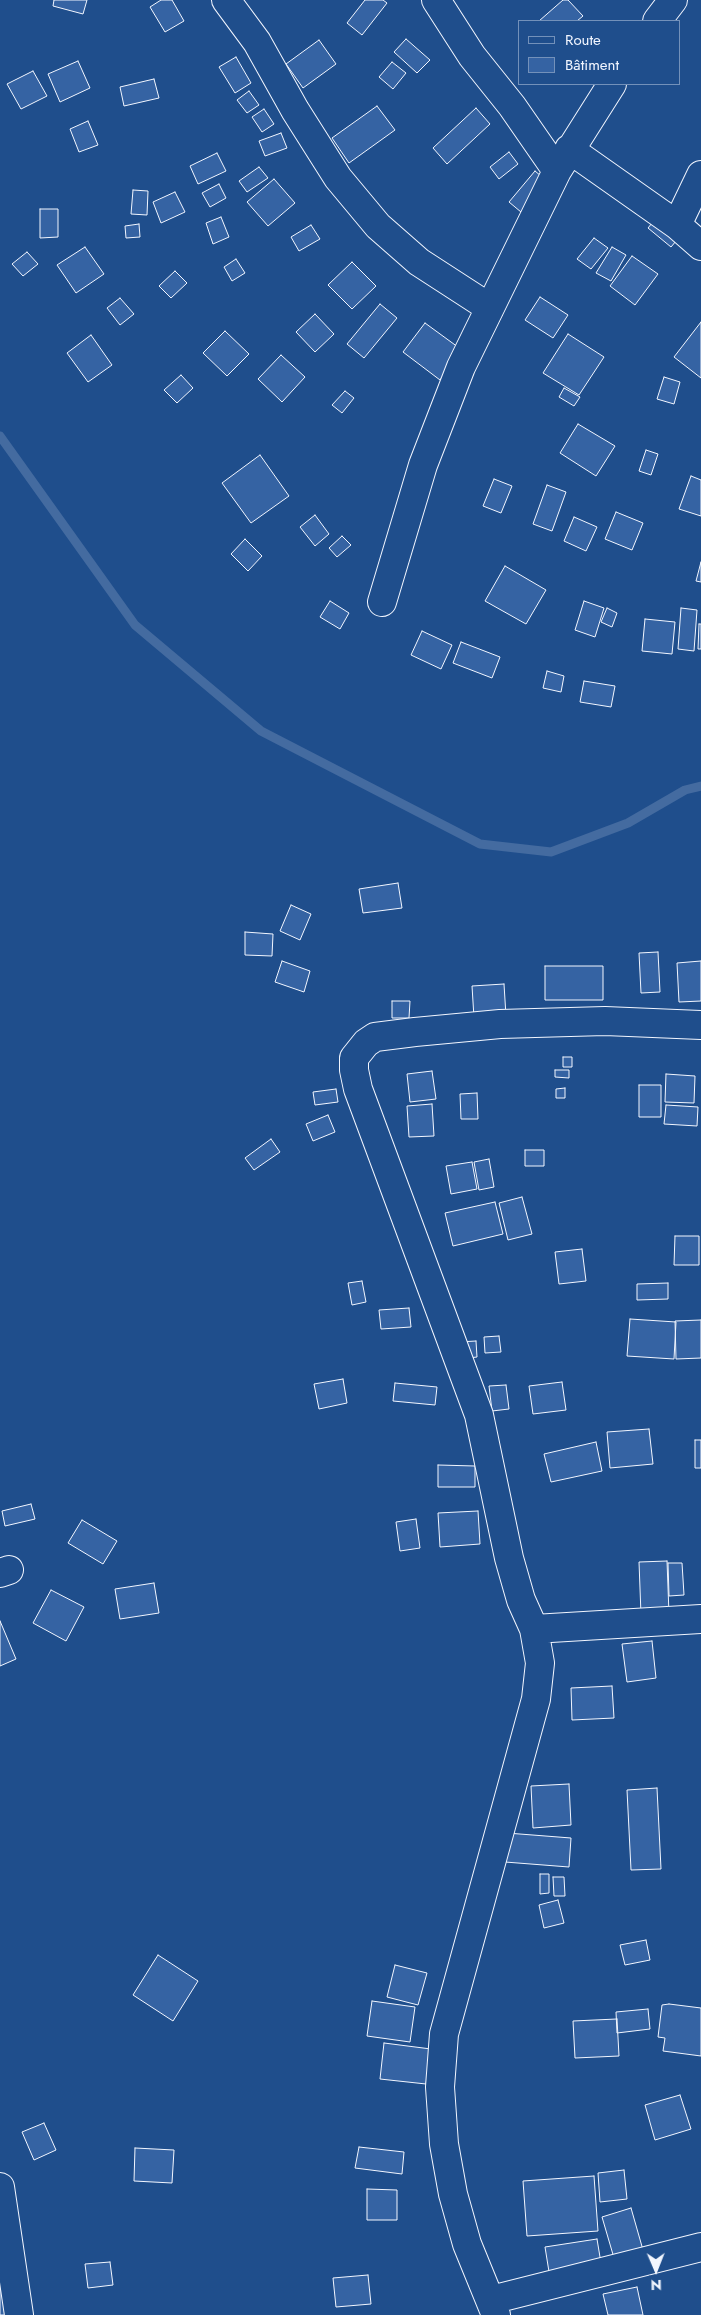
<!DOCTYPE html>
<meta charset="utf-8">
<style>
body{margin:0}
#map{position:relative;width:701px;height:2315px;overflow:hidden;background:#1f4e8c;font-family:Jost,sans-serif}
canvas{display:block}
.legend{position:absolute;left:518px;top:20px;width:162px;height:65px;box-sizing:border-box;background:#1f4e8c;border:1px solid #7391ba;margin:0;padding:6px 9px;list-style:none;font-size:15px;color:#f2f6ff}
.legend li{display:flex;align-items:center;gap:10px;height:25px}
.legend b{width:25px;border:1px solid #7391ba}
.north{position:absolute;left:631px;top:2245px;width:50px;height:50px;-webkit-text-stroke:4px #1f4e8c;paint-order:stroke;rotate:179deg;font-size:14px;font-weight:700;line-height:20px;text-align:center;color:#f2f6ff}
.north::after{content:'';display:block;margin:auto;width:18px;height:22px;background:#f2f6ff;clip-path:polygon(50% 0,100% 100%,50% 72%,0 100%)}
</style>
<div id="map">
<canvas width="701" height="2315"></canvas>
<ul class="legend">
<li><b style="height:6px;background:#1f4e8c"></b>Route</li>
<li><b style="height:14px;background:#3563a3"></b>Bâtiment</li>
</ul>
<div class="north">N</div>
</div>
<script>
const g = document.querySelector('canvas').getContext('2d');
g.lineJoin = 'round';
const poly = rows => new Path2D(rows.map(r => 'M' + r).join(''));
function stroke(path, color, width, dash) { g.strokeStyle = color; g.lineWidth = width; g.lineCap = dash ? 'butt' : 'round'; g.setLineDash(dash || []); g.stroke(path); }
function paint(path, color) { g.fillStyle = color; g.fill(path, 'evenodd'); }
stroke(poly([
 [0,436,135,625,261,731,480,844,551,852,628,823,685,790,701,786]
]), '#446ba0', 9);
const building = poly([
 [54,0,87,0,83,14,53,6,54,0],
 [161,0,172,0,184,21,165,32,150,7,161,0],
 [365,0,383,0,387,3,362,35,347,23,365,0],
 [563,0,568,0,583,16,577,21,539,21,563,0],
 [406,39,430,60,417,73,394,52,406,39],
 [319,40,336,64,303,88,286,64,319,40],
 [236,57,251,83,235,93,219,67,236,57],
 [78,61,90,88,60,102,48,74,78,61],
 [392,62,406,73,393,89,379,77,392,62],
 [33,71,47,96,21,109,7,84,33,71],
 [154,79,159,98,124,106,120,87,154,79],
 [249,91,259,105,247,113,237,100,249,91],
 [377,106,395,130,349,163,332,138,377,106],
 [476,108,490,124,447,164,433,148,476,108],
 [264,109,274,124,262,132,252,117,264,109],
 [88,121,98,145,79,152,70,129,88,121],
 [281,133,287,148,265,156,259,141,281,133],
 [509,152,518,164,499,179,490,167,509,152],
 [217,153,226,171,198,184,190,166,217,153],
 [259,167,268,178,247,192,239,181,259,167],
 [535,171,547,181,521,212,509,202,535,171],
 [274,179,295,203,268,226,247,202,274,179],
 [219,184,226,198,210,207,202,193,219,184],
 [133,190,148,191,147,215,131,214,133,190],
 [175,192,185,212,161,223,153,202,175,192],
 [669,202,692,222,671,247,648,228,669,202],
 [40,209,58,209,58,237,40,238,40,209],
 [221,217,229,237,213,244,206,223,221,217],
 [139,224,140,237,126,238,125,226,139,224],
 [311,225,320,239,299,251,291,237,311,225],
 [594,238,608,248,591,269,577,259,594,238],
 [85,247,104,274,76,293,57,265,85,247],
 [612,247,626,255,611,281,596,273,612,247],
 [27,252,38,264,23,276,12,264,27,252],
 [632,256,658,274,635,305,610,286,632,256],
 [236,259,245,273,232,281,224,267,236,259],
 [352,262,376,286,352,309,328,285,352,262],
 [175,271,187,283,171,298,159,286,175,271],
 [540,297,568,315,553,338,525,320,540,297],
 [120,298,134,314,120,325,107,308,120,298],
 [380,304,397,318,364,358,347,344,380,304],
 [315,314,334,334,315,352,296,332,315,314],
 [701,322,701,378,674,357,701,322],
 [425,323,462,350,440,380,403,352,425,323],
 [225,331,249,354,227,376,203,353,225,331],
 [568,334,604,357,579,395,543,373,568,334],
 [91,335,112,365,88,382,67,353,91,335],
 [281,355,305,377,282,402,258,379,281,355],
 [181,375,193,388,177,403,164,390,181,375],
 [664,377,680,382,674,404,657,399,664,377],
 [564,388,580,397,574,406,559,397,564,388],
 [345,391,354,398,342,413,332,405,345,391],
 [578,424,615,446,596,476,560,453,578,424],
 [646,450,658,454,651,475,639,471,646,450],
 [260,455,289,496,251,523,222,483,260,455],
 [691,476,701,480,701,516,679,509,691,476],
 [494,479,512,486,501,513,483,506,494,479],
 [547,485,566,492,552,531,533,524,547,485],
 [616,512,643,523,632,550,605,539,616,512],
 [315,515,329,534,315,546,300,527,315,515],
 [574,517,597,527,586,551,564,541,574,517],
 [342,536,351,545,337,557,329,548,342,536],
 [245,539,262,556,248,571,231,554,245,539],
 [701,562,701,582,696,581,701,562],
 [505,566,546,590,526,624,485,601,505,566],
 [330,601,349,613,340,629,320,617,330,601],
 [584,601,604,608,595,637,575,630,584,601],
 [607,608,617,613,612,627,601,622,607,608],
 [681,608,697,610,694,651,678,649,681,608],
 [645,619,675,622,672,654,642,651,645,619],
 [699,624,701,624,701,649,698,649,699,624],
 [422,631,452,645,441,669,411,655,422,631],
 [461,642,500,657,492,678,453,663,461,642],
 [547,671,564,676,561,692,543,688,547,671],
 [584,681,615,686,611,707,580,702,584,681],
 [398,883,402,908,363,913,359,889,398,883],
 [291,905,311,914,300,940,280,931,291,905],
 [245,932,273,934,272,956,245,955,245,932],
 [658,952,660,992,641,993,639,953,658,952],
 [282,961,310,971,304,992,275,982,282,961],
 [701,961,701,1001,679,1002,677,963,701,961],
 [545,966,603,966,603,1000,545,1000,545,966],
 [504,984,506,1016,474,1018,472,986,504,984],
 [392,1001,410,1001,409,1018,392,1018,392,1001],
 [563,1057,572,1057,572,1067,563,1067,563,1057],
 [555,1070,569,1070,569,1078,555,1077,555,1070],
 [432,1071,436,1099,410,1102,407,1074,432,1071],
 [666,1074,695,1076,694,1103,665,1102,666,1074],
 [639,1085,661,1085,661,1117,639,1117,639,1085],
 [565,1088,565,1098,556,1098,556,1089,565,1088],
 [336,1089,338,1102,315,1105,313,1092,336,1089],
 [477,1093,478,1119,461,1119,460,1094,477,1093],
 [432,1104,434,1136,409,1137,407,1106,432,1104],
 [666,1105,698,1107,697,1126,664,1124,666,1105],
 [328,1115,335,1132,313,1141,306,1124,328,1115],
 [271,1139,280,1152,254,1170,245,1158,271,1139],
 [525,1150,544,1150,544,1166,525,1166,525,1150],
 [489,1159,494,1187,479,1190,474,1162,489,1159],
 [472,1162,477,1189,451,1194,446,1166,472,1162],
 [522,1197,532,1234,508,1240,499,1203,522,1197],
 [495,1202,503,1234,453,1246,445,1213,495,1202],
 [675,1236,699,1236,699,1265,674,1265,675,1236],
 [582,1249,586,1281,559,1284,555,1252,582,1249],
 [362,1281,366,1302,352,1305,348,1283,362,1281],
 [668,1283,668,1299,637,1300,637,1284,668,1283],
 [409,1308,411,1327,381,1329,379,1310,409,1308],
 [630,1319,676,1322,674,1359,627,1356,630,1319],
 [701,1320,701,1358,676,1359,675,1321,701,1320],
 [499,1336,501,1352,485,1353,484,1337,499,1336],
 [476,1341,477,1357,460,1359,459,1342,476,1341],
 [343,1379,347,1403,319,1409,314,1384,343,1379],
 [562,1382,566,1410,533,1414,529,1386,562,1382],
 [395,1383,437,1387,435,1405,393,1401,395,1383],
 [506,1385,509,1409,492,1411,489,1386,506,1385],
 [649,1429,653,1464,610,1468,607,1432,649,1429],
 [695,1440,701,1440,701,1468,695,1468,695,1440],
 [596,1442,602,1471,551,1482,544,1454,596,1442],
 [438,1465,475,1466,475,1487,438,1487,438,1465],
 [31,1504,35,1519,5,1526,2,1511,31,1504],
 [478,1511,480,1544,440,1547,438,1513,478,1511],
 [416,1519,420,1548,400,1551,396,1522,416,1519],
 [82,1520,117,1541,103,1564,68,1543,82,1520],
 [667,1561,669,1614,641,1615,639,1562,667,1561],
 [668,1563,682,1563,684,1595,669,1596,668,1563],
 [154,1583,159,1613,120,1619,115,1589,154,1583],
 [51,1590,84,1607,66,1641,33,1623,51,1590],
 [0,1621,16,1659,0,1666,0,1621],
 [652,1641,656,1678,627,1682,622,1644,652,1641],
 [612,1686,614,1718,572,1720,571,1688,612,1686],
 [569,1784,571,1825,533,1828,531,1786,569,1784],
 [657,1788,661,1869,631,1870,627,1790,657,1788],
 [507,1833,571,1838,569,1867,505,1862,507,1833],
 [540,1874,549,1874,549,1893,540,1894,540,1874],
 [553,1877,564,1877,565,1896,554,1896,553,1877],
 [558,1900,564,1923,544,1928,539,1905,558,1900],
 [646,1940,650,1960,625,1965,620,1945,646,1940],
 [158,1955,198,1981,173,2021,133,1995,158,1955],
 [395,1965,427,1973,418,2005,387,1997,395,1965],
 [372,2001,415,2007,410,2042,367,2036,372,2001],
 [669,2004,701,2008,701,2056,663,2051,665,2038,658,2037,662,2005,669,2004],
 [648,2009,650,2029,617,2033,616,2012,648,2009],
 [617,2019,619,2056,575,2058,573,2021,617,2019],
 [384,2043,431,2049,426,2084,380,2079,384,2043],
 [680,2095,691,2129,655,2140,645,2105,680,2095],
 [44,2123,56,2150,34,2160,22,2132,44,2123],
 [359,2147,404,2152,402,2174,355,2168,359,2147],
 [135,2148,174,2150,172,2183,134,2181,135,2148],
 [624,2170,627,2199,600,2202,598,2173,624,2170],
 [594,2176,598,2231,527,2236,523,2181,594,2176],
 [367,2189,397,2190,397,2220,367,2220,367,2189],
 [631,2208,643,2250,614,2258,602,2217,631,2208],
 [597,2239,602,2269,550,2278,545,2247,597,2239],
 [110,2262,113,2285,88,2288,85,2264,110,2262],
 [368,2275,371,2304,336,2307,333,2278,368,2275],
 [0,2283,14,2285,9,2315,0,2315,0,2283],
 [637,2287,643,2315,608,2315,603,2294,637,2287]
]);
paint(building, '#3563a3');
stroke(building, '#f2f6ff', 1);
const street = poly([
 [226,0,257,42,295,110,338,178,378,226,419,262,490,308],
 [436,0,472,56,512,106,557,171],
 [657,21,673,0],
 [569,149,677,225,701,246],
 [677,225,701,175],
 [382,602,423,465,461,367,557,171,612,84],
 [0,1573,9,1570],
 [534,1629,701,1619],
 [0,2187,19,2315],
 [491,2300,701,2247],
 [496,2315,467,2244,453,2194,444,2144,440,2087,444,2034,536,1699,540,1663,534,1629,521,1600,509,1558,479,1415,358,1089,354,1070,354,1058,366,1043,375,1037,415,1032,500,1024,605,1021,701,1025]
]);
stroke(street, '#f2f6ff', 30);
stroke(street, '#1f4e8c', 28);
</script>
